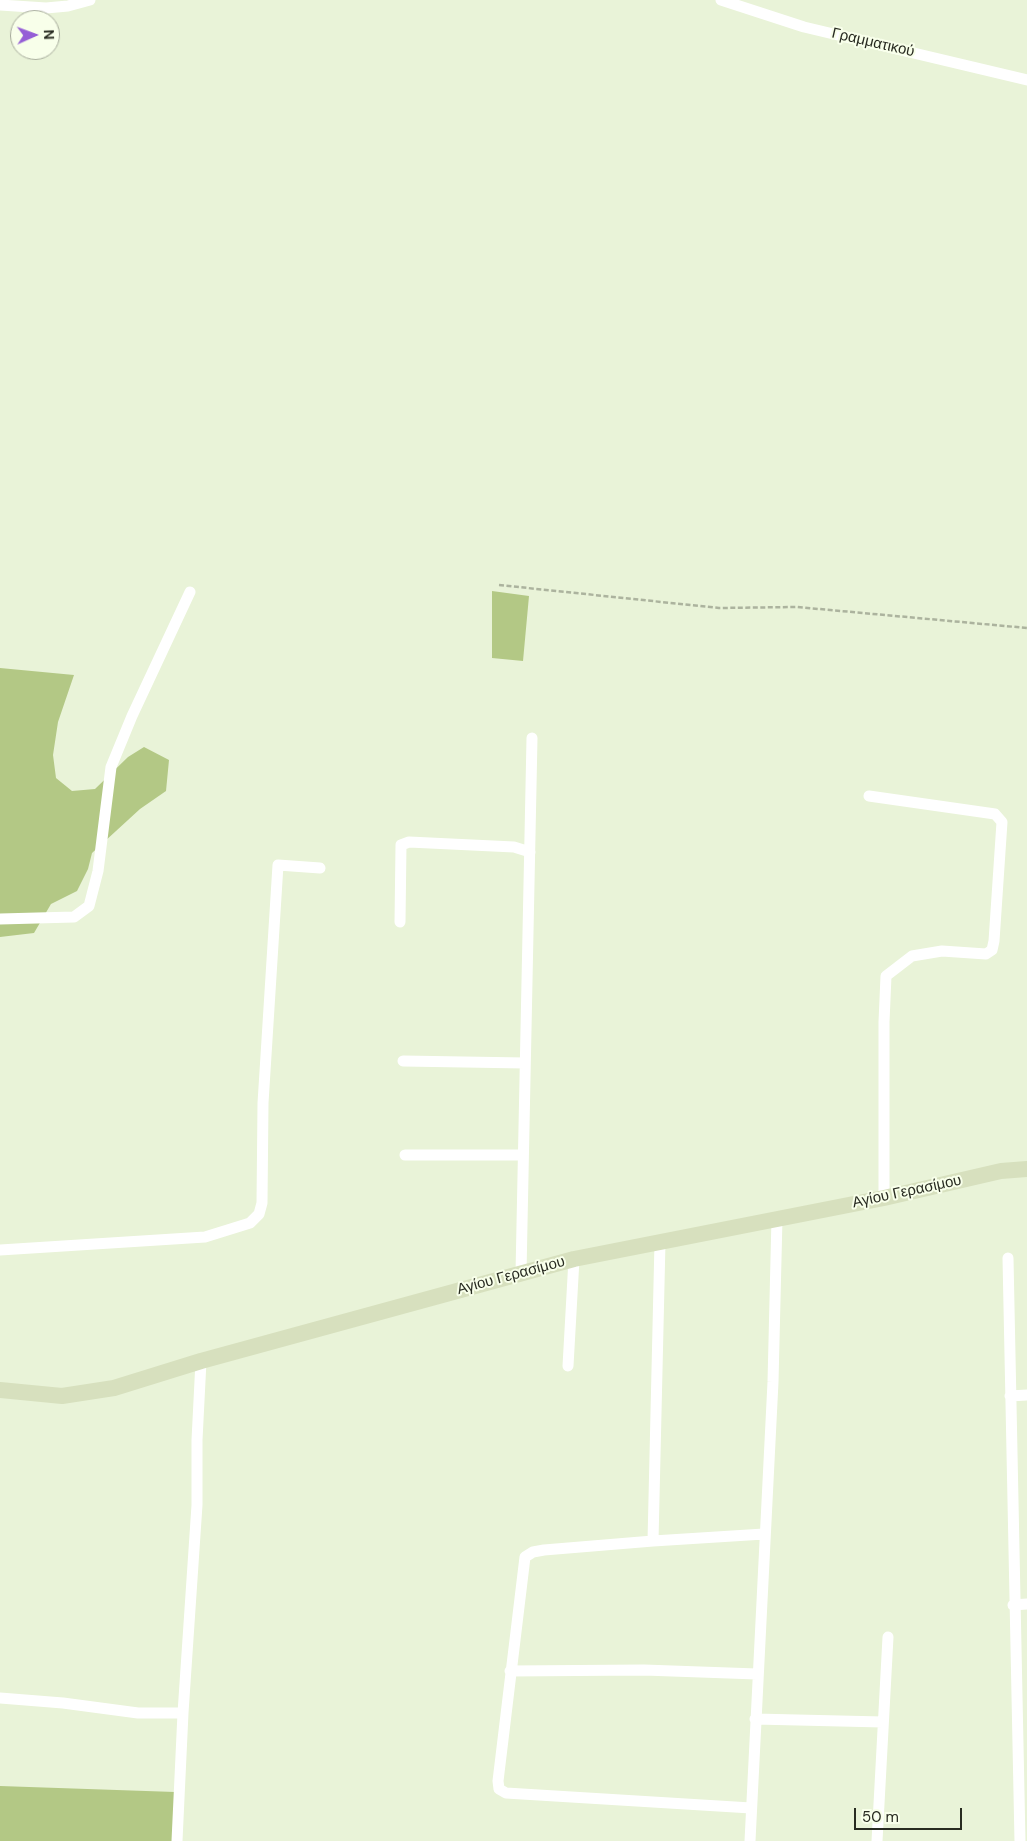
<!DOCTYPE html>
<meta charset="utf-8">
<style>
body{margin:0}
#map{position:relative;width:1027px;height:1841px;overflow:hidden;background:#e9f3d8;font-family:"DM Sans",sans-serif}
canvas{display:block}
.north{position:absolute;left:10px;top:10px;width:50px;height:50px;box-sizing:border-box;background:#f8ffea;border:1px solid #a5aa9a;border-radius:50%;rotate:88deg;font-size:14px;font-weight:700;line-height:20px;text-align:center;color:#282b21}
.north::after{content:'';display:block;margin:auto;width:18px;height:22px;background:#955ed6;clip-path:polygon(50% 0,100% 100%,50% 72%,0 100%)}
.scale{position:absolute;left:854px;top:1808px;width:108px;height:22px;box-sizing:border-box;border:2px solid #282b21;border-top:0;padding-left:6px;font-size:15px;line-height:18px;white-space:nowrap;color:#282b21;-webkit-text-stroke:4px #f8ffea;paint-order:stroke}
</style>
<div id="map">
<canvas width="1027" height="1841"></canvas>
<div class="north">N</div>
<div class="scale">50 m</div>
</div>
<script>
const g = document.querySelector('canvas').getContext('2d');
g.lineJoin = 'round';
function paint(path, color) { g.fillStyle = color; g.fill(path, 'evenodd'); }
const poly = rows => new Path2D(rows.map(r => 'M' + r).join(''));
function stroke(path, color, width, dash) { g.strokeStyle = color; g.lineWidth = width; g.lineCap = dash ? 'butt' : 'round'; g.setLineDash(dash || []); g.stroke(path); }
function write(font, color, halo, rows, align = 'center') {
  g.font = font + ' "DM Sans",sans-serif'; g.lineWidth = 4; g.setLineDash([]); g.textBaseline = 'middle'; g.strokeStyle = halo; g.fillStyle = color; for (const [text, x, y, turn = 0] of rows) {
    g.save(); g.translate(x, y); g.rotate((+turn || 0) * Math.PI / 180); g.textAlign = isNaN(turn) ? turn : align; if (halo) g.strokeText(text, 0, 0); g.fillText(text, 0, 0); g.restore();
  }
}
paint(poly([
 [492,591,529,596,523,661,492,658],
 [0,668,74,675,58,722,53,755,56,778,72,791,95,789,128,757,144,747,169,760,166,791,140,809,92,853,88,869,77,891,51,904,34,933,0,937],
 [0,1786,175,1792,172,1841,0,1841]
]), '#b3c885');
stroke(poly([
 [499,585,719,608,797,607,1027,628]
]), '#acb39e', 2.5, [5, 2.5]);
stroke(poly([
 [721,0,804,27,1027,80],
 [0,5,46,8,68,6,90,0],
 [869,796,995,814,1002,822,994,941,992,950,986,954,942,951,912,956,886,976,884,1022,884,1198],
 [0,919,74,917,89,906,98,871,111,767,132,716,190,592],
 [400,922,401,845,409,842,514,847,530,852],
 [403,1061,525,1063],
 [405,1155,523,1155],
 [660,1242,653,1541,764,1534],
 [0,1250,205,1237,250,1223,259,1214,262,1203,263,1103,278,865,320,868],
 [1008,1258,1020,1841],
 [521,1273,532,738],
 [568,1366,574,1259],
 [1010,1396,1027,1395],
 [653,1541,544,1550,533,1552,525,1557,498,1781,499,1789,506,1793,751,1808],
 [1013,1605,1027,1604],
 [510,1671,644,1670,757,1674],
 [0,1698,63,1703,138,1713,183,1713,197,1505,197,1440,201,1361],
 [755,1719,883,1722],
 [177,1841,183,1713],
 [750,1841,773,1382,777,1218],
 [877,1841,888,1637]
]), '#fff', 11);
stroke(poly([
 [0,1390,62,1396,114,1388,201,1361,574,1259,884,1198,1001,1171,1027,1169]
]), '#d7e0be', 16);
write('15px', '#282b21', '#f8ffea', [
 ["Γραμματικού",873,43,13],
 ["Αγίου Γερασίμου",907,1192,-12],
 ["Αγίου Γερασίμου",511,1276,-15]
]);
</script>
